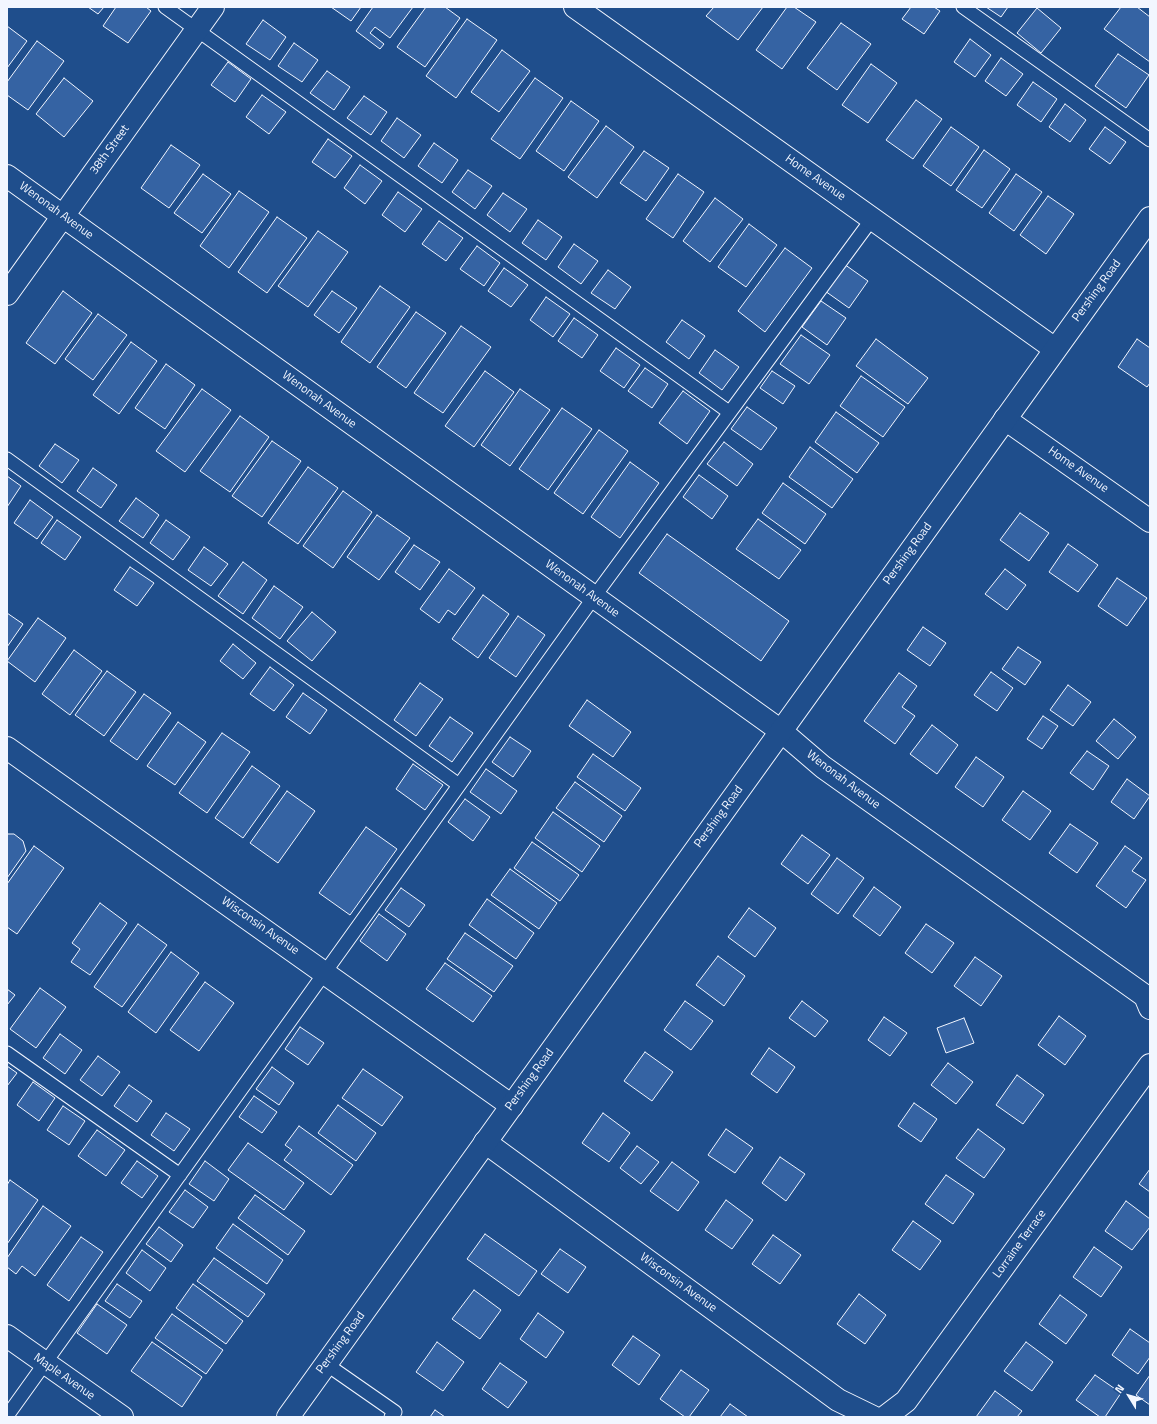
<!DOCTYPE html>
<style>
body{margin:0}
#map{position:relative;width:1157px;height:1424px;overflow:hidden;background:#1f4e8c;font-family:"Titillium Web",sans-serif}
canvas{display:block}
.frame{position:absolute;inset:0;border:8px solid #f2f6ff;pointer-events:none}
.north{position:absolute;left:1109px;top:1376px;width:40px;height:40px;-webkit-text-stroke:3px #1f4e8c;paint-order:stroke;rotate:307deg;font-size:11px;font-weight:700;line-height:16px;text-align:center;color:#f2f6ff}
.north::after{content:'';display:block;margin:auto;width:14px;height:18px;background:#f2f6ff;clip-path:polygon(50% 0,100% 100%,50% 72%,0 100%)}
</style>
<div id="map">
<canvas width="1157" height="1424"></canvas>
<div class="frame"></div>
<div class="north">N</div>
</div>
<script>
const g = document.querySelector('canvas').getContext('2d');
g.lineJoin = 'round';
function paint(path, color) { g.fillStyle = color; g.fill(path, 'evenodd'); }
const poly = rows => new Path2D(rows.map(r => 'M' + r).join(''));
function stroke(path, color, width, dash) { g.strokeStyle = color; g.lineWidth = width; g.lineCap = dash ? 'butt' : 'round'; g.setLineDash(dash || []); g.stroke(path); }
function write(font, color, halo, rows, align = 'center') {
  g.font = font + ' "Titillium Web",sans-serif'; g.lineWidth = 3; g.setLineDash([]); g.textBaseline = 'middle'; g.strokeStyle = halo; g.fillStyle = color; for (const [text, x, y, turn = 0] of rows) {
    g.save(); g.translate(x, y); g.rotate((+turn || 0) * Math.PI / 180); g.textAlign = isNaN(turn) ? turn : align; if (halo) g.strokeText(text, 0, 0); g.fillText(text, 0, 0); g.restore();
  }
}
const building = poly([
 [88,7,104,7,98,14,88,7],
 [116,7,146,7,151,11,128,43,103,26,116,7],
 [331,7,361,7,351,21,331,7],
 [373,7,413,7,390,38,375,27,370,33,384,44,380,49,356,31,373,7],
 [426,7,445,7,460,18,425,67,397,47,426,7],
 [714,7,763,7,738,40,706,16,714,7],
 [787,7,794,7,816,22,782,69,756,50,787,7],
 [911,7,934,7,940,11,924,34,902,19,911,7],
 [986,7,1008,7,1001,17,986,7],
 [1121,7,1137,7,1150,17,1150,62,1104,29,1121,7],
 [1037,8,1061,28,1041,53,1017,33,1037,8],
 [467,19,497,40,456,98,426,76,467,19],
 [263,20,286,37,270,60,246,44,263,20],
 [841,23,871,44,837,90,807,68,841,23],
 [7,26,27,41,7,68,7,26],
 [970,39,991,55,975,77,954,62,970,39],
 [37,41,64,61,28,110,7,95,7,82,37,41],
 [294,43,318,60,302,82,278,66,294,43],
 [502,50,530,71,499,112,471,92,502,50],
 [1118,54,1149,75,1126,108,1095,86,1118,54],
 [1001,58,1023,74,1006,96,985,81,1001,58],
 [228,62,251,79,235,102,211,85,228,62],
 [871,64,897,83,868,123,842,105,871,64],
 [327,71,350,87,334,110,310,93,327,71],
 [64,78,93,101,64,137,36,114,64,78],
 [535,78,563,98,520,159,491,139,535,78],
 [1033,82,1057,99,1041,122,1017,105,1033,82],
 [262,95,286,112,269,134,246,117,262,95],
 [364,96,387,112,371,135,347,118,364,96],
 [916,100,942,119,913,159,886,140,916,100],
 [571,101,599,121,564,171,536,151,571,101],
 [1065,104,1086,120,1070,142,1049,127,1065,104],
 [397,118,421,135,404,158,381,141,397,118],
 [606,126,634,147,597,198,568,177,606,126],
 [951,127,979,147,951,186,923,166,951,127],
 [1105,127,1126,142,1110,164,1089,149,1105,127],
 [328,139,352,156,335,178,312,162,328,139],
 [434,143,458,160,442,183,418,166,434,143],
 [171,145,200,165,169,208,141,188,171,145],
 [984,150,1010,169,982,208,956,190,984,150],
 [644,151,669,168,646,201,620,183,644,151],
 [360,165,382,181,365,204,344,188,360,165],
 [468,170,492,186,475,209,452,192,468,170],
 [203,174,231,194,202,233,174,213,203,174],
 [678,174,704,192,673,238,646,219,678,174],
 [1016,174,1042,192,1014,231,989,213,1016,174],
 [239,191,269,212,229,268,200,246,239,191],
 [398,192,422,209,405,232,382,215,398,192],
 [503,193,527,209,510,232,487,215,503,193],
 [1048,196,1074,214,1046,254,1020,235,1048,196],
 [715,198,743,219,710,262,683,241,715,198],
 [277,217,307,238,267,293,238,272,277,217],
 [538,220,562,237,546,260,522,243,538,220],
 [439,221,463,238,446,261,422,244,439,221],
 [749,224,777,245,746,287,718,267,749,224],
 [318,231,348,252,308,307,278,286,318,231],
 [574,244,598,261,581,284,558,267,574,244],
 [477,246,500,263,484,286,460,269,477,246],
 [785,248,812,268,765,332,738,311,785,248],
 [844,264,868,281,849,308,825,291,844,264],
 [504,268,528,285,511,307,488,291,504,268],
 [608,270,631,287,615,309,591,293,608,270],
 [380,286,410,307,370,363,341,342,380,286],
 [63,291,92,313,55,364,26,343,63,291],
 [332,291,357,308,339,333,314,315,332,291],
 [546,297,570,314,553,337,530,320,546,297],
 [821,301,846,318,827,345,802,327,821,301],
 [416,312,446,333,406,388,377,367,416,312],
 [98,314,127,335,93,380,65,359,98,314],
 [574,318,598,335,582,358,558,341,574,318],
 [682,320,705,336,689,359,666,342,682,320],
 [461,326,491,347,443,413,414,393,461,326],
 [801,335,830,355,809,384,780,364,801,335],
 [876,339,928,378,908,404,856,366,876,339],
 [1137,339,1150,348,1150,383,1147,387,1118,367,1137,339],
 [131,342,157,361,119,414,93,395,131,342],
 [616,348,640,365,624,388,600,371,616,348],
 [715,350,739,367,722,390,699,373,715,350],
 [166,364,195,385,165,429,135,408,166,364],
 [645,368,668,384,652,408,628,391,645,368],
 [485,371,514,392,474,447,445,426,485,371],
 [772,371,795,386,783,404,760,388,772,371],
 [861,376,905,407,883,437,840,406,861,376],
 [202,389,231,410,185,472,156,451,202,389],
 [520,389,550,410,510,466,481,445,520,389],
 [683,391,710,411,687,444,659,423,683,391],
 [747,407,777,428,761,450,731,429,747,407],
 [562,408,592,429,548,490,519,469,562,408],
 [836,412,879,443,857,473,815,442,836,412],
 [240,416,269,437,230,492,200,471,240,416],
 [599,430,628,451,583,514,554,493,599,430],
 [272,441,301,461,262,517,232,496,272,441],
 [724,442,753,464,737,486,707,464,724,442],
 [55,444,79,460,62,483,39,466,55,444],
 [810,447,853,479,832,508,789,477,810,447],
 [630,462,659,483,620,538,591,517,630,462],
 [308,467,338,488,298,544,268,523,308,467],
 [93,468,117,485,101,508,77,491,93,468],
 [699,475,728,496,712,519,683,497,699,475],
 [7,476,21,486,7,507,7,476],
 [783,483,826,514,805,544,762,513,783,483],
 [343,491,372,512,333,568,303,546,343,491],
 [136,498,159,515,143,538,119,521,136,498],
 [30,500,53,517,37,539,14,523,30,500],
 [1020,513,1049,533,1029,561,1000,540,1020,513],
 [377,515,410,538,379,580,347,557,377,515],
 [758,519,801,550,779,579,736,549,758,519],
 [57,520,81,537,65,560,41,543,57,520],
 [166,520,190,537,173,560,150,543,166,520],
 [667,534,789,621,761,661,639,573,667,534],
 [1068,544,1098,565,1078,592,1049,572,1068,544],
 [414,545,440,562,420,590,395,572,414,545],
 [204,547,228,564,211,586,188,570,204,547],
 [243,562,267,580,243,614,218,596,243,562],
 [130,567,154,583,137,606,114,590,130,567],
 [449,569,475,588,455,615,448,610,439,623,420,609,449,569],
 [1005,569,1026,585,1007,610,985,594,1005,569],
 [1117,578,1147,598,1127,626,1098,606,1117,578],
 [274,586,303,607,280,639,252,618,274,586],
 [483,595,509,614,478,658,452,639,483,595],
 [312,612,336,632,312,661,287,641,312,612],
 [7,613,23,624,7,647,7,613],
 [518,616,545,635,516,677,489,658,518,616],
 [38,618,66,638,35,682,7,661,38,618],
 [923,627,946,643,930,666,907,650,923,627],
 [233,644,256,663,243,679,220,661,233,644],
 [1018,647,1041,662,1025,685,1002,669,1018,647],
 [74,650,102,671,70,715,42,694,74,650],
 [270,667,294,685,274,711,250,694,270,667],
 [107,671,136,692,104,736,75,715,107,671],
 [991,672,1013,688,997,711,974,695,991,672],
 [899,673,917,686,902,707,915,716,895,744,864,721,899,673],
 [420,683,443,699,416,736,394,720,420,683],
 [1068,685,1091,702,1073,726,1050,710,1068,685],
 [303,693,327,710,310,734,286,717,303,693],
 [144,694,171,713,137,760,110,741,144,694],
 [587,700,631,732,613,757,569,726,587,700],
 [1043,716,1058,726,1042,749,1027,739,1043,716],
 [450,717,473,733,452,762,429,746,450,717],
 [1114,719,1136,737,1118,759,1096,741,1114,719],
 [178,722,206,742,175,785,147,766,178,722],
 [932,725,958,745,937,774,910,754,932,725],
 [222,733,250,752,207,813,179,793,222,733],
 [510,737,531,751,513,777,492,762,510,737],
 [1087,751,1109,766,1093,790,1070,773,1087,751],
 [593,754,641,788,625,811,577,777,593,754],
 [976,757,1004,777,983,807,955,787,976,757],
 [413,764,443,785,425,810,396,789,413,764],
 [252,766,280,786,243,838,215,818,252,766],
 [486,769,517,791,501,814,470,792,486,769],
 [1127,779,1150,796,1134,819,1111,802,1127,779],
 [575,782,622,816,604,842,556,808,575,782],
 [287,791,315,811,278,863,250,843,287,791],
 [1023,791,1051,811,1030,840,1002,820,1023,791],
 [465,799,490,817,473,841,448,822,465,799],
 [553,812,600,846,582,872,535,838,553,812],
 [1070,824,1098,843,1077,873,1049,853,1070,824],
 [366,827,397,849,350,915,319,893,366,827],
 [7,834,14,834,23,841,26,851,7,878,7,834],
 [802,835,830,855,808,884,781,864,802,835],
 [532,842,579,875,560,901,514,868,532,842],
 [34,846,64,868,17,934,7,927,7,884,34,846],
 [1125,846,1142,858,1132,871,1146,880,1126,908,1096,886,1125,846],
 [837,858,864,878,838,914,811,894,837,858],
 [510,869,557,903,539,929,491,895,510,869],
 [874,887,901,907,880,936,853,916,874,887],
 [401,888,425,905,409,927,385,910,401,888],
 [487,899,534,933,516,959,469,925,487,899],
 [100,903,127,923,90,975,71,962,80,949,72,943,100,903],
 [749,908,776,928,755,957,728,937,749,908],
 [379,914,406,934,387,961,360,941,379,914],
 [138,924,167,945,122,1007,94,987,138,924],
 [926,924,954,943,932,973,905,953,926,924],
 [465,933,513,966,494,992,447,959,465,933],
 [171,952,199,973,156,1033,128,1012,171,952],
 [718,956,745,976,724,1006,696,985,718,956],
 [975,957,1002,976,981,1006,954,986,975,957],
 [445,963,492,996,473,1022,426,989,445,963],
 [205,982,234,1003,199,1051,170,1030,205,982],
 [40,988,66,1007,36,1048,10,1029,40,988],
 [7,989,15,995,7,1005,7,989],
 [685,1001,713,1021,691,1050,664,1030,685,1001],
 [802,1001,828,1021,815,1037,789,1018,802,1001],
 [1059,1016,1086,1036,1065,1065,1038,1045,1059,1016],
 [884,1017,907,1033,890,1056,868,1040,884,1017],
 [964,1018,974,1043,946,1053,937,1028,964,1018],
 [300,1027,324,1043,308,1065,285,1049,300,1027],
 [60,1034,82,1050,65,1074,43,1058,60,1034],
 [769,1048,795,1067,777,1093,751,1074,769,1048],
 [645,1052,673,1072,652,1101,624,1081,645,1052],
 [98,1056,120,1072,102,1096,80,1080,98,1056],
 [948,1063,973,1082,956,1104,931,1085,948,1063],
 [7,1066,17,1073,7,1086,7,1066],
 [272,1067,294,1083,279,1105,256,1089,272,1067],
 [363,1069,403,1097,382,1126,342,1098,363,1069],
 [1017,1075,1044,1095,1023,1124,996,1105,1017,1075],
 [33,1082,55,1098,39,1121,17,1105,33,1082],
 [129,1085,152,1101,137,1122,114,1106,129,1085],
 [254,1096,277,1112,262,1133,239,1117,254,1096],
 [914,1103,937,1119,921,1142,898,1126,914,1103],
 [338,1105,376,1133,356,1161,318,1133,338,1105],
 [63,1106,85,1121,69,1145,47,1130,63,1106],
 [166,1113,190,1129,174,1151,151,1135,166,1113],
 [603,1113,630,1133,609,1162,582,1143,603,1113],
 [299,1126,353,1165,331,1195,284,1160,292,1150,285,1145,299,1126],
 [726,1129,753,1148,735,1173,708,1155,726,1129],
 [978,1129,1005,1149,984,1178,956,1158,978,1129],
 [97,1130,125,1150,106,1176,78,1156,97,1130],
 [248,1143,304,1183,284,1210,228,1170,248,1143],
 [637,1146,659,1162,641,1184,620,1168,637,1146],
 [780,1157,805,1174,786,1201,762,1183,780,1157],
 [137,1161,158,1176,142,1198,121,1183,137,1161],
 [205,1161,229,1179,214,1201,189,1184,205,1161],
 [672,1162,699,1182,678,1211,650,1191,672,1162],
 [1150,1169,1150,1192,1139,1184,1150,1169],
 [946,1175,974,1194,953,1224,925,1204,946,1175],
 [10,1180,38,1200,7,1244,7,1185,10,1180],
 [185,1190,208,1207,193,1228,169,1212,185,1190],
 [255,1195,305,1231,288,1255,238,1218,255,1195],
 [726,1200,753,1220,732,1249,705,1230,726,1200],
 [1126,1201,1150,1219,1150,1227,1132,1250,1105,1231,1126,1201],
 [43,1206,71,1226,35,1276,22,1266,16,1274,7,1267,7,1258,43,1206],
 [913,1221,941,1241,920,1270,892,1250,913,1221],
 [233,1224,283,1260,267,1284,216,1248,233,1224],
 [159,1227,183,1245,171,1262,146,1244,159,1227],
 [485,1234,537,1271,519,1296,467,1259,485,1234],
 [773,1235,801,1255,780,1284,752,1264,773,1235],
 [81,1237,103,1252,69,1301,47,1285,81,1237],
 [1094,1247,1122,1267,1101,1297,1073,1277,1094,1247],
 [560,1249,586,1267,568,1293,541,1274,560,1249],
 [142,1250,166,1268,150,1291,126,1273,142,1250],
 [214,1258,265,1294,248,1317,197,1281,214,1258],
 [117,1284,142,1301,130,1318,105,1301,117,1284],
 [193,1284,243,1321,226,1344,176,1308,193,1284],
 [474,1290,501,1310,480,1339,452,1319,474,1290],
 [859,1294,886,1315,865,1344,837,1324,859,1294],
 [1060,1295,1087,1315,1066,1344,1039,1324,1060,1295],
 [97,1304,127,1325,107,1354,77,1333,97,1304],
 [538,1313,564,1332,546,1358,520,1339,538,1313],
 [172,1314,223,1350,206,1374,155,1338,172,1314],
 [1130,1329,1150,1343,1150,1357,1138,1374,1112,1355,1130,1329],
 [633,1336,660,1355,639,1385,612,1365,633,1336],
 [152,1342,202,1377,182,1407,131,1371,152,1342],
 [437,1342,464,1362,443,1391,416,1372,437,1342],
 [1026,1342,1053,1362,1032,1391,1004,1371,1026,1342],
 [500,1363,527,1382,508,1408,482,1389,500,1363],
 [681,1370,709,1390,689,1417,685,1417,660,1399,681,1370],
 [1095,1375,1121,1393,1105,1417,1100,1417,1076,1400,1095,1375],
 [1150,1375,1150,1405,1136,1395,1150,1375],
 [995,1391,1022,1411,1017,1417,976,1417,995,1391],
 [730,1404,748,1417,720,1417,730,1404],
 [435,1410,445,1417,430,1417,435,1410]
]);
paint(building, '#3563a3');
stroke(building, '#f2f6ff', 1);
const lane = poly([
 [165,7,729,412],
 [963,7,1150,140],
 [7,459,459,785],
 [7,1053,180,1175],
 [326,1364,395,1412,391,1417],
 [7,1416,594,597,872,219]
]);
const street = poly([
 [575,7,1055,349],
 [7,176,781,731,823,767,1145,996,1150,1008],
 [7,294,213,7],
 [1005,419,1150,521],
 [7,748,512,1106],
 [485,1142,838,1400,873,1417],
 [7,1336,122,1417],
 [885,1417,906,1401,1150,1065]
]);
const secondary = poly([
 [288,1417,1150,218]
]);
stroke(lane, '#f2f6ff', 15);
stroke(street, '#f2f6ff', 24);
stroke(secondary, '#f2f6ff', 24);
stroke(lane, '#1f4e8c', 13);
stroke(street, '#1f4e8c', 22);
stroke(secondary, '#1f4e8c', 22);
write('12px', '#f2f6ff', '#1f4e8c', [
 ["38th Street",110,150,-54],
 ["Home Avenue",815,178,35],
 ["Wenonah Avenue",56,211,36],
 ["Pershing Road",1097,291,-54],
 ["Wenonah Avenue",319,400,36],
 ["Home Avenue",1078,470,35],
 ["Pershing Road",908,554,-54],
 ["Wenonah Avenue",582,589,36],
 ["Wenonah Avenue",843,780,37],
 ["Pershing Road",719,817,-54],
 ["Wisconsin Avenue",260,926,35],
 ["Pershing Road",530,1080,-54],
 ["Lorraine Terrace",1020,1244,-54],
 ["Wisconsin Avenue",678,1283,36],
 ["Pershing Road",341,1343,-54],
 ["Maple Avenue",64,1377,35]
]);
</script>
